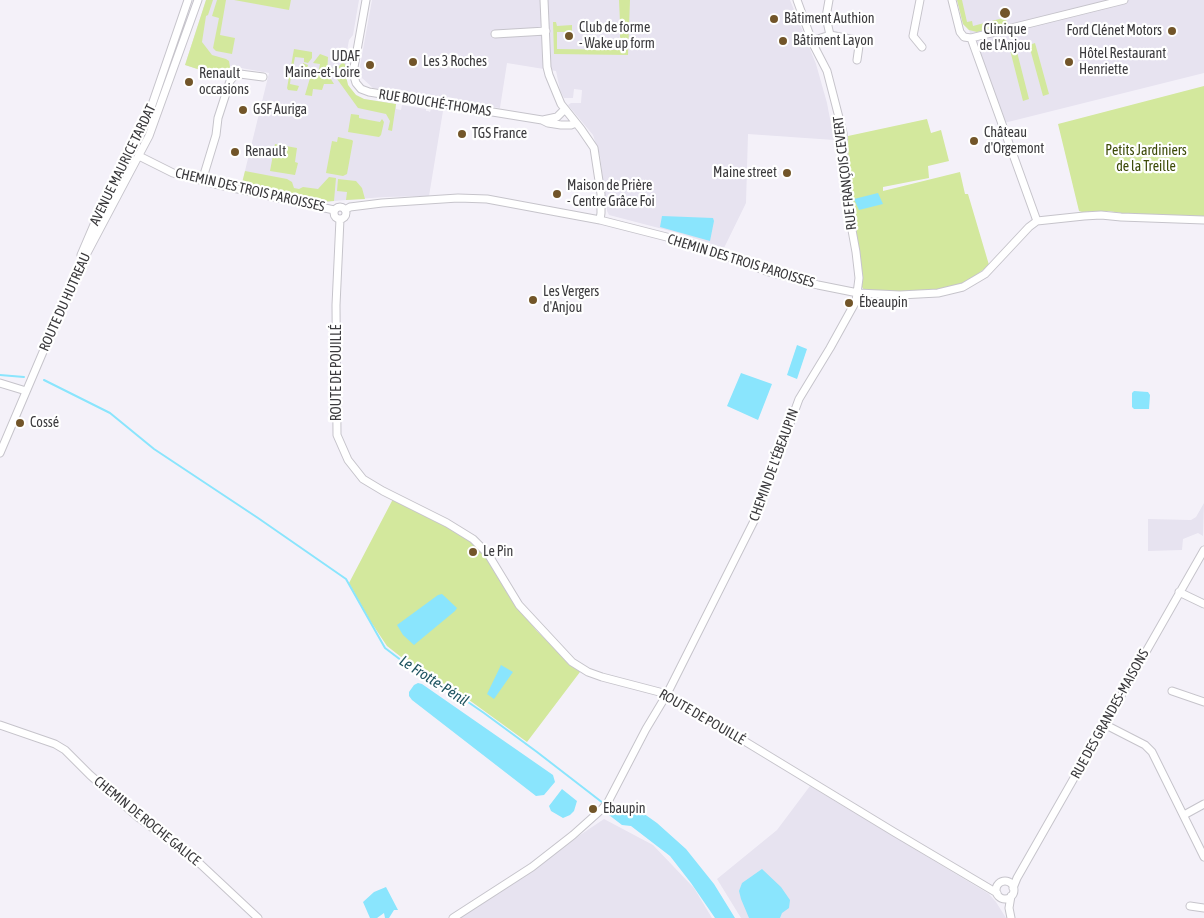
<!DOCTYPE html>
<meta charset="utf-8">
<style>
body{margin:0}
canvas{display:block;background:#f4f1f9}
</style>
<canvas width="1204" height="918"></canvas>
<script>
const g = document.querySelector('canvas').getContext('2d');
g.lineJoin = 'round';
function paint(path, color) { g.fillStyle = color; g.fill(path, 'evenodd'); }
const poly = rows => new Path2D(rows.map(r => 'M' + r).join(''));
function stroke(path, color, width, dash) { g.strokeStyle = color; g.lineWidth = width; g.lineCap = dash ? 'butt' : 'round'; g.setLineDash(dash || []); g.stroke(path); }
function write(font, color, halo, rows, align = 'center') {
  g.font = font + ' "Asap Condensed",sans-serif'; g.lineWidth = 4.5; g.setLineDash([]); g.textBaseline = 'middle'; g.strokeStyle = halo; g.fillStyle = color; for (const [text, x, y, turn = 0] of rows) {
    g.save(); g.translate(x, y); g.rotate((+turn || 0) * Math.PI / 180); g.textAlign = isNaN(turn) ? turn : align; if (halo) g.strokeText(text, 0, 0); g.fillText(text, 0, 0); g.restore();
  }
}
paint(poly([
 [206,0,359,0,353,35,349,40,345,62,347,65,346,80,350,89,356,95,364,99,396,104,396,109,401,110,402,105,426,109,426,111,428,111,430,112,431,109,443,111,429,196,384,197,321,202,248,188,249,184,242,183,269,73,230,66,225,78,185,65],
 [372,0,790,0,816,64,827,103,834,140,748,134,746,203,724,248,682,234,609,215,607,211,600,156,593,135,568,105,571,103,581,103,582,90,574,89,573,98,564,98,560,90,556,71,507,63,500,108,373,88,362,78,360,66],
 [957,0,1204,0,1204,73,1004,123,969,30,963,24],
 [1204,503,1203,536,1198,533,1183,539,1182,550,1148,551,1148,519,1191,520,1196,517],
 [810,786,989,894,996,902,1006,918,741,918,717,879,777,830],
 [604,819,653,845,694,888,712,918,456,918]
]), '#e7e3f0');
paint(poly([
 [206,0,213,0,208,15,206,16,202,42,212,55,226,59,229,61,230,67,225,78,185,65],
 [217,0,226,0,220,35,235,38,232,54,216,51,213,48,219,18,212,16],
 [234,0,291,0,289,10],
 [619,0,630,0,628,55,554,54,553,22,556,22,557,26,572,25,572,32,557,32,557,49,620,50,620,28,601,28,601,24,620,23],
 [957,0,962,0,967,22,972,21,973,26,1003,18,1002,13,1005,15,1007,24,977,32,969,30,963,24],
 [1035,43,1049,94,1043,96,1029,45],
 [1016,48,1029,99,1023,101,1010,50],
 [294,49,312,52,312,58,308,63,304,62,304,58,295,57,293,67,302,69,303,63,308,65,305,79,291,76,290,84,299,86,297,91,288,90,287,88],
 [320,54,328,57,327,73,334,84,324,84,322,90,313,89,312,96,305,95,310,78,317,78,320,64,313,63],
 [343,62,347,67,346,76,348,85,356,95,364,99,396,104,392,131,388,130,390,121,386,114,358,108,332,72,333,67,339,66],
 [1204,86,1204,216,1135,215,1108,211,1082,212,1079,211,1058,124],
 [351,114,359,115,359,118,369,120,380,122,382,119,384,122,381,135,379,137,348,132],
 [927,119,931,133,941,130,949,161,928,166,929,178,883,187,883,191,960,172,965,194,968,194,989,265,975,276,958,286,945,289,916,292,864,290,862,287,859,253,849,200,848,136],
 [338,137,352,140,353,141,347,174,343,176,326,173,332,141,337,142],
 [275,144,297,148,295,162,298,163,295,175,270,171],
 [245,171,287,179,292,182,294,188,299,189,303,187,318,189,329,177,336,178,334,201,321,202,248,188,249,184,242,183],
 [338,179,356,181,362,188,365,199,346,200,347,192,337,191],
 [393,499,459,532,479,547,490,562,516,606,537,631,570,664,580,672,527,742,454,689,419,671,387,646,371,622,349,583]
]), '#d3e89d');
paint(poly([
 [878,193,883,204,859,210,854,199],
 [662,216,713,218,714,221,710,241,660,227],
 [797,345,807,349,797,379,787,375],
 [741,373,772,384,758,420,727,406],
 [1134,391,1148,392,1150,395,1149,409,1134,409,1132,407,1132,393],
 [442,594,457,608,455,611,414,645,403,635,397,625,438,595],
 [501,665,513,672,494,699,487,694],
 [418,683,422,684,553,775,555,782,544,795,536,796,412,700,409,696,409,692,414,685],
 [562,789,577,801,574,811,570,815,563,818,551,811,549,806],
 [633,806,657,823,686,849,714,884,735,918,715,918,691,883,670,856,631,826,622,825,605,812,609,808,612,811],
 [762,869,781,887,790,900,789,908,782,913,780,918,749,918,741,899,739,891,742,883],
 [386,887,398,910,394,910,389,918,385,918,384,913,377,918,370,918,363,902,374,892]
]), '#8ae5fd');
stroke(poly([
 [0,375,24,377],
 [44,380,110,413,154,449,258,518,346,579,385,648,418,673,452,691,484,713,537,752,603,803],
 [606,806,614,813]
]), '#8ae5fd', 2);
const minor = poly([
 [366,0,353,73,356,83,361,89,369,92,542,120,548,123,561,125,571,125,576,123],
 [544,0,547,67,549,75,561,104,581,129,594,148,601,194,601,213,600,220],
 [920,0,913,36,922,47],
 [952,0,960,32,964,37,971,38,1124,0],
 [826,17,829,0],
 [805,21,826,17,830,35],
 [495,34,546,31],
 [971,38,1037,221],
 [812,41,830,35,855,40,859,46,857,60],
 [543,120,557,117,565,109],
 [139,156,173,173,215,184,334,210],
 [202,181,216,135,218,118,230,81,234,76,240,74,263,77],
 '334 213a6 6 0 1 1 12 0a6 6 0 1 1-12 0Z',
 [345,210,350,207,382,203,458,198,487,199,600,220,698,245,769,272,818,285,858,293,900,295,938,293,963,287,985,274,1029,227,1037,221,1084,216,1101,215,1121,217,1204,220],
 [340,219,336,305,337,435,348,460,363,479,383,491,447,523,473,539,488,554,519,605,572,662,588,672,602,677,667,694,894,832,997,893],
 [81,255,99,213,144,128,188,0],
 [0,383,26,391],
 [0,453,77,272,149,136,198,0],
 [1179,592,1204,604],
 [1172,691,1204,702],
 [1104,724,1145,745,1152,752,1204,857],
 [0,725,55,744,65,750,90,775,139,818,196,860,258,918],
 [1184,815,1204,804],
 '996 890a9 9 0 1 1 18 0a9 9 0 1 1-18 0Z',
 [1013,888,1017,878,1204,550],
 [1011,896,1009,908,1011,918],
 [1190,906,1204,908],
 [453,918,532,867,573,835,602,809,608,802,646,729,667,694,755,519,799,399,830,348,856,301,859,278,856,252,845,192,843,133,827,71,813,44,797,0]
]);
stroke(minor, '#c6c4cb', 9);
stroke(minor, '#fff', 7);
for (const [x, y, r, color] of [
 [1005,13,6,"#725529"],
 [774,19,5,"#725529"],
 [1172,31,5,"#725529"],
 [569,36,5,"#725529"],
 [783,41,5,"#725529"],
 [413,62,5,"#725529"],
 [1069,62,5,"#725529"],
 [370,65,5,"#725529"],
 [189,82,5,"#725529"],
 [243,110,5,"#725529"],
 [462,134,5,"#725529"],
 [974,141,5,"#725529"],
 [235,152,5,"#725529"],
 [787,173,5,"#725529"],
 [557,194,5,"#725529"],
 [533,300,5,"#725529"],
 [849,303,5,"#725529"],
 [20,423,5,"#725529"],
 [473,552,5,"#725529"],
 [593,809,5,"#725529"]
]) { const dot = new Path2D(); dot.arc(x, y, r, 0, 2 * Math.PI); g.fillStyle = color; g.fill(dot); stroke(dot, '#fff', 2); }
write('14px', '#3b3a3d', '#fff', [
 ["Bâtiment Authion",784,19],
 ["Club de forme",579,28],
 ["- Wake up form",579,44],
 ["Clinique",1005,30,"center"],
 ["de l'Anjou",1005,46,"center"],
 ["Ford Clénet Motors",1162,31,"right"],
 ["Bâtiment Layon",793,41],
 ["Hôtel Restaurant",1079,54],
 ["Henriette",1079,70],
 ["UDAF",360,57,"right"],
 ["Maine-et-Loire",360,73,"right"],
 ["Les 3 Roches",423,62],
 ["Renault",199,74],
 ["occasions",199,90],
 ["GSF Auriga",253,110],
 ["Château",984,133],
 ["d'Orgemont",984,149],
 ["TGS France",472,134],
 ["Renault",245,152],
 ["Maine street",777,173,"right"],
 ["Maison de Prière",567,186],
 ["- Centre Grâce Foi",567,202],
 ["Les Vergers",543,292],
 ["d'Anjou",543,308],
 ["Ébeaupin",859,303],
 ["Cossé",30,423],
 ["Le Pin",483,552],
 ["Ebaupin",603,809]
], 'left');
write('14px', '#3b3a3d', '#fff', [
 ["RUE BOUCHÉ-THOMAS",435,103,9],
 ["AVENUE MAURICE TARDAT",123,165,-64],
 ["RUE FRANÇOIS CEVERT",845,173,-97],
 ["CHEMIN DES TROIS PAROISSES",250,190,13],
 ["CHEMIN DES TROIS PAROISSES",741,261,17],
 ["ROUTE DU HUTREAU",65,302,-66],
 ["ROUTE DE POUILLÉ",337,373,-90],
 ["CHEMIN DE L'ÉBEAUPIN",774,465,-70],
 ["RUE DES GRANDES-MAISONS",1110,714,-61],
 ["ROUTE DE POUILLÉ",702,717,30],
 ["CHEMIN DE ROCHE GALICE",147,821,39]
]);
write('14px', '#3c4a07', '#fff', [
 ["Petits Jardiniers",1146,151],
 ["de la Treille",1146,167]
]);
write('italic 15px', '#215562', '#fff', [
 ["Le Frotte-Pénil",434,681,33]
]);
</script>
